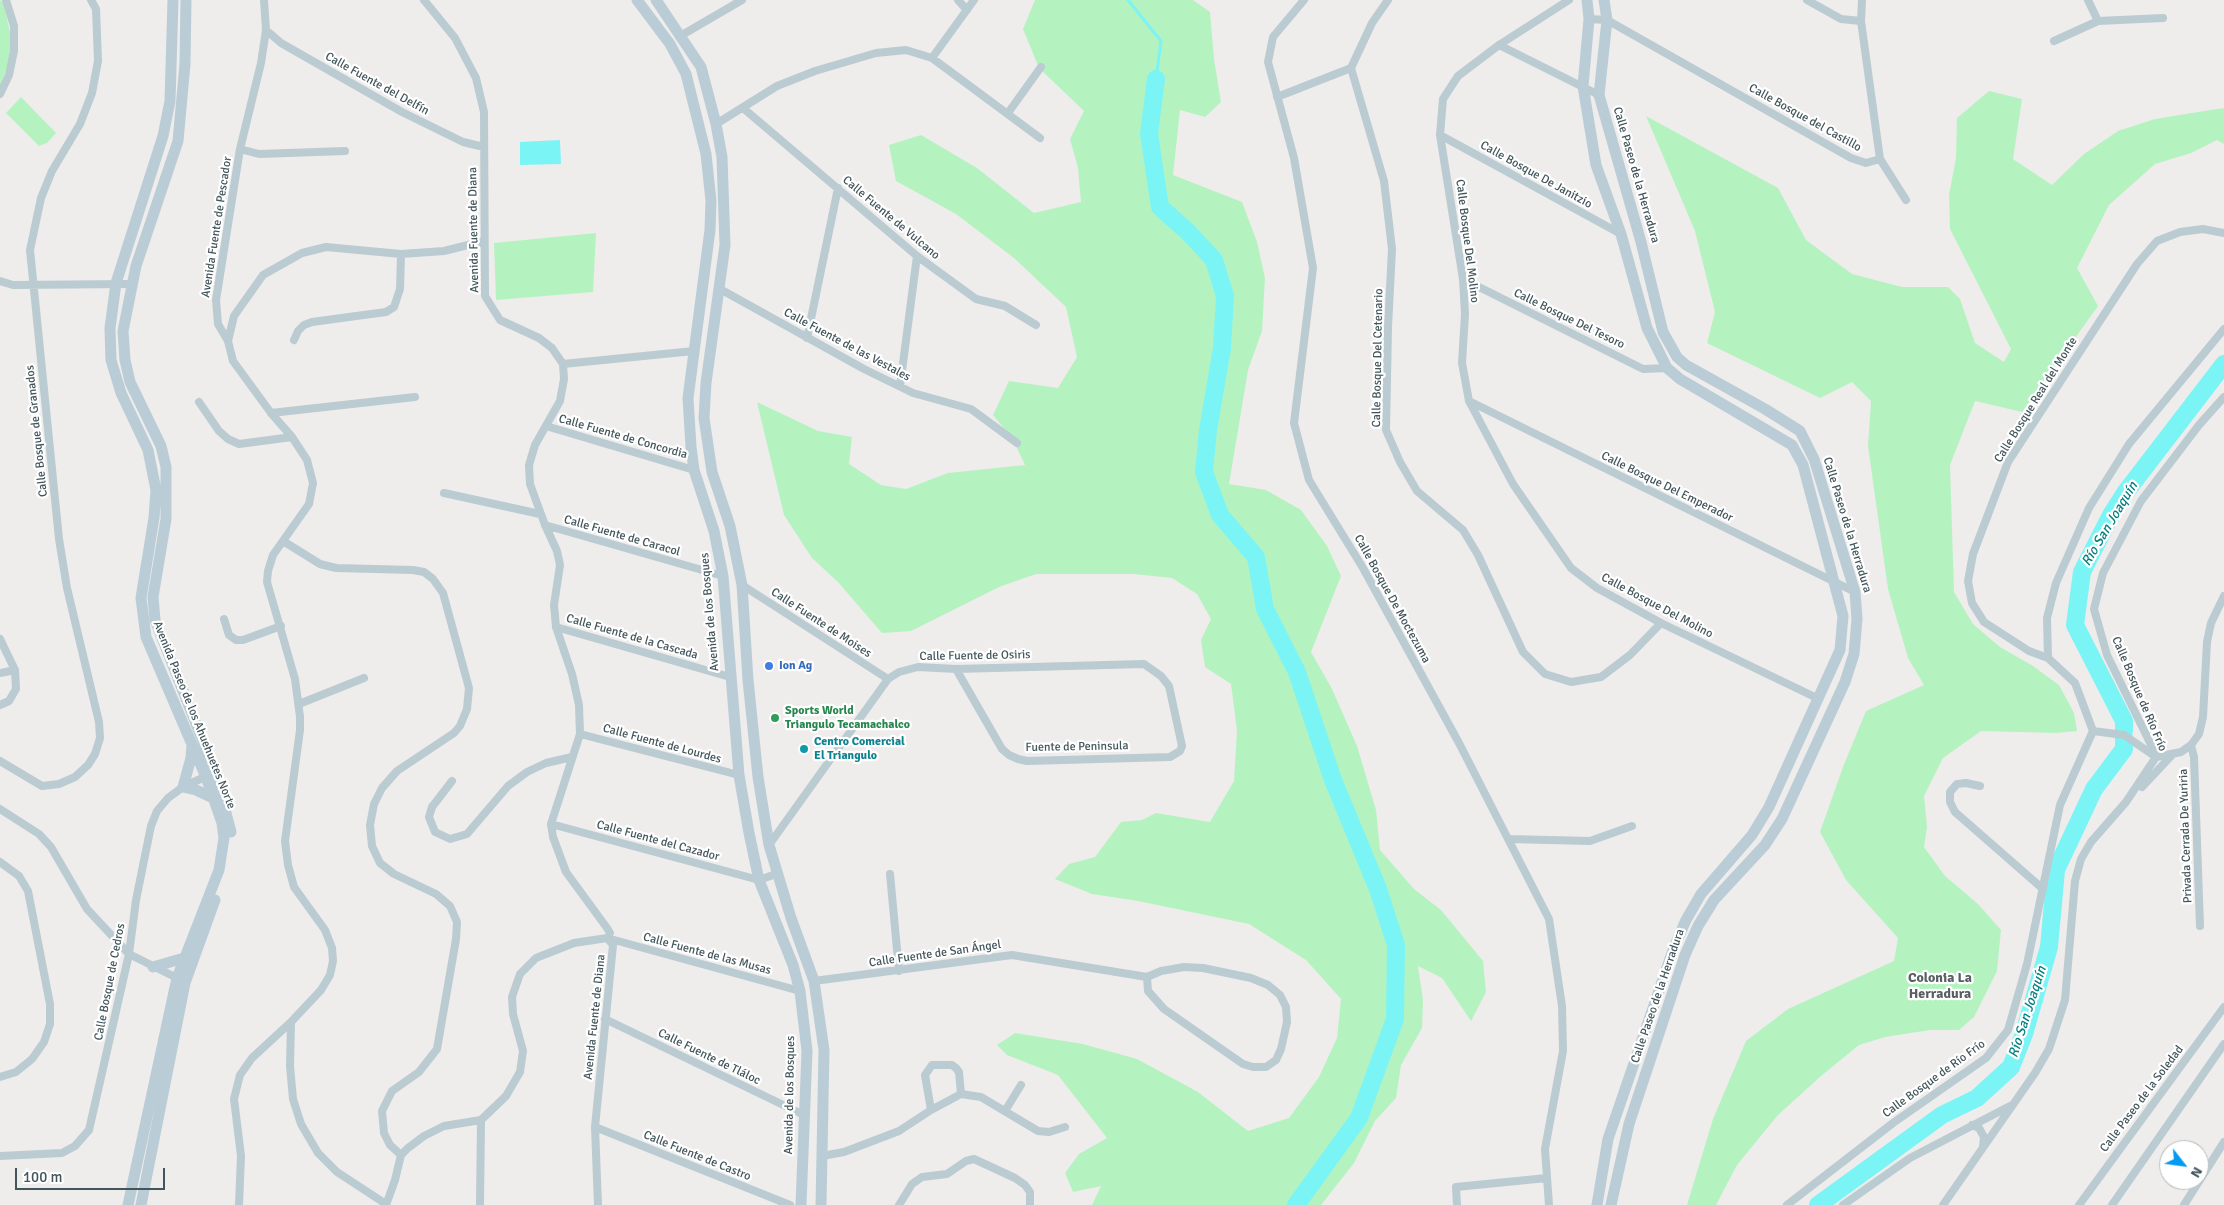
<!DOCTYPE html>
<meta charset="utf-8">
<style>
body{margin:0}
#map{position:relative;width:2224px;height:1205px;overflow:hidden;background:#efecec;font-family:Signika,sans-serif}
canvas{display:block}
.north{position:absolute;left:2159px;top:1140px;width:50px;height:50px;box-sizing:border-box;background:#fff;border:1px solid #b3bbbd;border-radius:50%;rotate:120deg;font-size:14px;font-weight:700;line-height:20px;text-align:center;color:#42555b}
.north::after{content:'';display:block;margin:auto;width:18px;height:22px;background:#049af0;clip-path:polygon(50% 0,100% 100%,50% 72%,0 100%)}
.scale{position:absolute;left:15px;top:1168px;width:150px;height:22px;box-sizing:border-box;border:2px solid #42555b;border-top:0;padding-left:6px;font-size:15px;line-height:18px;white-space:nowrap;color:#42555b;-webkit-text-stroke:4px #fff;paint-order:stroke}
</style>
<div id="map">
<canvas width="2224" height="1205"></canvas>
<div class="north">N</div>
<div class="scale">100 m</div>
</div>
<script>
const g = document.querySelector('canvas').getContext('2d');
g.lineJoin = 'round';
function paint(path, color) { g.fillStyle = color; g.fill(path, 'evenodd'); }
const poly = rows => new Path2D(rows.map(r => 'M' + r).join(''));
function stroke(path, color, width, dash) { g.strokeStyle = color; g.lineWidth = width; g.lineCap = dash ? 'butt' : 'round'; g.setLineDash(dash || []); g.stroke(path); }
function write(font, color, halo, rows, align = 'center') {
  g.font = font + ' Signika,sans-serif'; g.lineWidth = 4.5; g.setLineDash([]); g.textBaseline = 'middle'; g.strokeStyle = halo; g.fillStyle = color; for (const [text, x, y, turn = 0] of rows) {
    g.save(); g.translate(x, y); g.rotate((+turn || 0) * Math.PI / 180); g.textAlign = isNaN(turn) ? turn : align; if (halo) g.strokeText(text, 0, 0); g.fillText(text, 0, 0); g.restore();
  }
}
paint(poly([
 [0,0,4,3,11,38,9,62,0,86],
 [1035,0,1193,0,1210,12,1214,59,1221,102,1205,117,1180,110,1173,175,1242,202,1257,242,1265,278,1262,331,1248,370,1229,484,1266,490,1301,510,1327,546,1341,576,1311,652,1332,689,1357,746,1376,810,1380,850,1414,889,1441,910,1483,961,1486,992,1471,1021,1442,978,1418,966,1423,1000,1422,1028,1401,1065,1396,1098,1375,1121,1354,1163,1321,1205,1092,1205,1101,1186,1073,1192,1065,1173,1079,1154,1107,1138,1058,1075,1007,1055,997,1045,1015,1033,1083,1044,1137,1059,1198,1092,1248,1131,1289,1118,1319,1077,1337,1038,1341,999,1306,960,1249,924,1138,901,1092,894,1055,879,1069,864,1095,857,1121,822,1142,820,1156,813,1210,822,1234,781,1237,730,1231,684,1205,667,1201,640,1211,619,1197,594,1172,578,1134,574,1036,574,999,587,911,631,882,633,838,582,812,558,784,515,757,402,818,431,852,437,849,464,881,485,906,489,948,473,1025,465,1012,438,993,415,1009,381,1058,388,1077,357,1066,307,1014,258,956,214,896,181,889,145,921,135,977,168,1034,213,1081,202,1078,168,1070,139,1084,111,1039,68,1023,29],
 [1989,91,2022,99,2013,159,2052,185,2084,154,2118,131,2155,119,2223,108,2224,109,2224,144,2217,140,2191,153,2155,164,2109,205,2077,268,2098,306,2022,412,1975,401,1950,465,1954,592,1973,624,2000,647,2033,666,2059,685,2074,713,2077,731,2055,733,1981,731,1943,758,1924,796,1927,827,1924,847,1945,876,1978,904,2001,930,1997,971,1974,1017,1959,1030,1930,1030,1885,1037,1859,1045,1821,1076,1778,1115,1737,1165,1716,1205,1687,1205,1713,1119,1746,1041,1788,1009,1894,961,1898,938,1846,880,1820,832,1843,767,1866,711,1924,685,1908,658,1888,589,1868,446,1871,401,1852,382,1820,398,1707,343,1715,312,1695,231,1646,116,1778,188,1806,240,1852,274,1902,287,1948,287,1960,299,1975,343,2004,362,2011,349,1950,229,1949,195,1956,158,1957,118],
 [21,97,56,133,47,143,39,146,6,113],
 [596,233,593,292,496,300,494,243]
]), '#b4f3c0');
paint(poly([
 [560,140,561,164,520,165,520,142]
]), '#7bf4f6');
stroke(poly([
 [1128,0,1161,41,1156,79]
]), '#7bf4f6', 3);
stroke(poly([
 [1156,79,1149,134,1160,207,1189,233,1214,260,1225,296,1222,348,1208,430,1204,472,1220,515,1256,557,1265,609,1297,672,1333,780,1378,889,1396,945,1395,1019,1359,1118,1296,1205],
 [2124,731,2124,721,2075,625,2082,572,2111,515,2125,493,2224,364],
 [1818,1205,1942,1115,1977,1098,2011,1067,2024,1034,2049,947,2056,870,2094,789,2124,749,2124,738]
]), '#7bf4f6', 18);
stroke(poly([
 [424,0,455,38,476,78,484,112,485,296,500,320,539,338,552,348,563,364,564,379,560,401,535,445,529,465,530,484,545,525,557,551,560,565,554,605,556,627,572,674,579,705,580,734,551,824,553,837,566,872,607,928,610,933,607,938,613,945,595,1127,598,1205],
 [958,0,967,10],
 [1304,0,1273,37,1268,62,1294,158,1313,268,1294,423,1309,480,1363,568,1459,743,1549,919,1562,1006,1563,1051,1545,1149,1549,1205],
 [1569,0,1499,45,1458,76,1443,99,1440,135,1463,279,1465,314,1462,363,1469,401,1513,484,1571,568,1597,588,1661,623,1819,699],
 [1807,0,1841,19,1861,21],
 [1862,0,1861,21,1880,159,1906,200],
 [2088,0,2098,21],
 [1589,19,1607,20,1851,158,1866,163,1880,159],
 [266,30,281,43,402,112,463,142,484,147],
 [682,35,742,0],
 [2054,41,2098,21,2163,18],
 [1499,45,1599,95],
 [932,58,974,0],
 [1351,68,1384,181,1392,249,1388,327,1386,430,1400,462,1417,491,1463,530,1478,555,1523,652,1545,674,1571,682,1601,677,1630,655,1661,623],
 [1351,68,1372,23,1388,0],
 [0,94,9,75,14,51,14,26,6,0],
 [1277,97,1351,68],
 [743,108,917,256,976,299,1005,306,1036,325],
 [1008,113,1041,67],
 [716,124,777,86,815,71,876,53,906,50,932,58,1040,138],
 [1440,135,1621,234],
 [240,149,259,154,345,151],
 [1463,279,1643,369,1667,368],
 [0,281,13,285,131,284],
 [720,289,864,369,913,393,971,409,1017,443],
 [807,338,838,188],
 [294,340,298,331,304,325,312,322,386,312,394,307,400,289,401,254],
 [228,341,234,316,263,275,302,253,326,247,401,254,444,251,484,241],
 [563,364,694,351],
 [900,386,917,256],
 [1469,401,1855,592],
 [199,402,219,431,228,439,239,444,292,437],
 [271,413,415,397],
 [546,426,694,470],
 [444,493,540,514],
 [545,525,723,576],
 [283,541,320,564,336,568,413,570,424,572,433,579,443,593,469,688,467,709,460,726,454,733,397,771,382,788,374,804,370,825,372,846,380,863,394,874,436,894,450,906,457,922,456,939,437,1049,419,1072,392,1091,382,1111,384,1133,390,1145,401,1155],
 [742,585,888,679],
 [224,619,229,635,236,640,243,640,281,626],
 [556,627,730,677],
 [0,639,15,670,16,689,9,701,0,705],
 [2048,658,2047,618,2056,583,2089,508,2129,444,2224,329],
 [0,673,15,670],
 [299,704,364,678],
 [580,734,739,775],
 [2191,745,2194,757,2200,926],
 [2156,755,2107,655,2094,609,2103,573,2141,501,2199,425,2224,397],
 [2156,757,2124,735,2093,731,2075,683,2048,658,2029,651,1984,622,1972,603,1968,581,1973,554,2008,462,2137,264,2157,241,2180,232,2203,229,2224,233],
 [2156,757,2181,752,2191,745,2199,734,2203,717,2207,642,2211,623,2224,596],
 [0,761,42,786,59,784,75,777,88,765,95,754,100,738,99,722,67,588,59,539,30,250,41,198,52,171,80,124,92,93,98,61,96,9,91,0],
 [452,781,432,807,429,817,435,832,450,839,467,834,508,786,527,772,546,763,572,757],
 [1980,786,1966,783,1957,784,1950,792,1950,802,1955,812,2043,889],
 [2142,787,2172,755],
 [0,809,39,834,51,847,87,909,129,954,181,980],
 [551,824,759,880,776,874],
 [1509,839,1590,841,1632,826],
 [769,845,888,679,899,672,918,667,956,669,1144,664,1161,676,1169,686,1182,746,1180,751,1170,757,1027,761,1018,759,1009,755,1002,749,956,669],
 [0,862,19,876,28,891,50,1004,50,1024,44,1042,32,1059,16,1072,0,1077],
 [890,874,899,971],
 [814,981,1012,955,1147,977,1161,971,1184,967,1203,968,1251,978,1268,985,1280,995,1286,1007,1287,1022,1281,1049,1276,1060,1266,1067,1253,1067,1243,1064,1164,1009,1148,991,1147,977],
 [605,1019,804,1115],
 [291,1022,290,1066,293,1099,301,1124,318,1153,337,1172,386,1204],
 [931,1110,925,1075,932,1065,952,1065,956,1068,959,1072,961,1094],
 [1005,1111,1021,1085],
 [1972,1125,1979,1128,1984,1137,1983,1146],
 [595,1127,790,1205],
 [0,1156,62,1153,75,1146,89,1130,129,954,136,900,151,826,157,811,168,798,183,787,209,775],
 [822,1156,844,1152,899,1131,931,1110,961,1094,981,1097,1038,1131,1049,1132,1065,1127],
 [239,1205,241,1156,234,1099,240,1075,252,1058,291,1022,321,990,330,975,333,961,332,948,325,930,294,887,288,865,285,841,300,730,300,717,295,679,267,582,268,571,273,555,309,504,313,483,307,460,292,437,271,413,233,361,228,341,218,324,216,300,240,149,261,63,266,30,264,0],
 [386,1205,395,1180,401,1155,408,1148,424,1136,444,1126,481,1120],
 [480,1205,481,1120,506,1096,520,1072,523,1051,513,1014,512,997,520,974,536,958,574,943,607,938,800,991],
 [899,1205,912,1184,922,1177,947,1174,966,1161,974,1159,1015,1178,1025,1185,1030,1192,1030,1205],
 [1457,1205,1456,1187,1547,1178],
 [1787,1205,1893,1123,1986,1058,2008,1030,2027,964,2060,805,2093,731],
 [1843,1205,1910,1158,2010,1106],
 [1943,1205,2035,1073,2049,1049,2065,1000,2075,881,2081,859,2091,842,2126,802,2156,757],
 [2079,1205,2224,1007],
 [2112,1205,2224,1044],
 [2184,1205,2224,1142]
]), '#bacbd1', 8);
stroke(poly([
 [186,0,185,64,178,141,136,266,123,331,125,360,130,382,161,446,166,467,166,519,153,597,155,620,215,772,231,832],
 [637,0,670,44,686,74,706,154,711,201,710,230,688,398,691,447,694,470,714,531,723,576,739,775,749,833,759,880,793,965,800,991,807,1051,801,1205],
 [656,0,701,67,716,124,722,157,725,245,706,383,704,418,712,472,730,526,742,585,748,680,758,777,769,845,791,918,814,981,824,1050,821,1205],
 [1587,0,1589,19,1583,86,1596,165,1621,234,1647,328,1667,368,1680,379,1792,445,1803,465,1843,616,1840,650,1769,807,1752,835,1701,894,1686,920,1673,950,1608,1139,1597,1205],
 [1604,0,1607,20,1599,95,1641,242,1663,332,1677,357,1686,365,1765,409,1800,431,1814,459,1855,592,1857,619,1854,654,1845,682,1782,819,1765,845,1714,900,1698,926,1685,955,1629,1124,1611,1205],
 [192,745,191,758,183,787,196,790,213,798],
 [153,967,184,958],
 [128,1205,177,978,219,870,224,838,222,823,206,777,146,637,141,598,154,518,156,490,148,450,121,393,111,360,110,328,116,283,163,136,170,101,173,0],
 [141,1205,185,983,215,900]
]), '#bacdd6', 11);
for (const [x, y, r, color] of [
 [769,666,5,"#3f7fe0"],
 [775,718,5,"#2e9e5b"],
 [804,749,5,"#0f9aa8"]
]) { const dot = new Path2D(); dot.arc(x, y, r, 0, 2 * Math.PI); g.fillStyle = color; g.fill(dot); stroke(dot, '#fff', 2); }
write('12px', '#42555b', '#fff', [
 ["Calle Fuente del Delfín",377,84,29],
 ["Calle Bosque del Castillo",1805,118,29],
 ["Calle Bosque De Janitzio",1536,175,29],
 ["Calle Paseo de la Herradura",1636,175,74],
 ["Calle Fuente de Vulcano",891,218,40],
 ["Avenida Fuente de Pescador",217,227,-81],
 ["Avenida Fuente de Diana",474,230,-91],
 ["Calle Bosque Del Molino",1467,241,83],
 ["Calle Bosque Del Tesoro",1569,319,26],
 ["Calle Fuente de las Vestales",847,345,28],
 ["Calle Bosque Del Cetenario",1378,358,-89],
 ["Calle Bosque Real del Monte",2036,400,-58],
 ["Calle Bosque de Granados",37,431,-96],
 ["Calle Fuente de Concordia",623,437,16],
 ["Calle Bosque Del Emperador",1667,487,26],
 ["Calle Paseo de la Herradura",1847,525,73],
 ["Calle Fuente de Caracol",622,536,16],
 ["Calle Bosque De Moctezuma",1392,599,61],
 ["Calle Bosque Del Molino",1657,606,28],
 ["Avenida de los Bosques",710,612,-95],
 ["Calle Fuente de Moises",821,623,33],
 ["Calle Fuente de la Cascada",632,637,16],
 ["Calle Fuente de Osiris",975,656,-1],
 ["Calle Bosque de Río Frío",2139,694,67],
 ["Avenida Paseo de los Ahuehuetes Norte",194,715,68],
 ["Calle Fuente de Lourdes",662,744,15],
 ["Fuente de Peninsula",1077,747,-1],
 ["Privada Cerrada De Yuriria",2186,836,-92],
 ["Calle Fuente del Cazador",658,841,15],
 ["Calle Fuente de las Musas",707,954,15],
 ["Calle Fuente de San Ángel",935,954,-8],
 ["Calle Bosque de Cedros",110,982,-79],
 ["Calle Paseo de la Herradura",1658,996,-71],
 ["Avenida Fuente de Diana",595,1017,-84],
 ["Calle Fuente de Tláloc",709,1057,26],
 ["Calle Bosque de Río Frío",1934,1079,-36],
 ["Avenida de los Bosques",790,1095,-89],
 ["Calle Paseo de la Soledad",2142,1099,-53],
 ["Calle Fuente de Castro",697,1156,22]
]);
write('bold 12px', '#366cbe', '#fff', [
 ["Ion Ag",779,666]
], 'left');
write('bold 12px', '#27864d', '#fff', [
 ["Sports World",785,711],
 ["Triangulo Tecamachalco",785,725]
], 'left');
write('bold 12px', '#0d838f', '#fff', [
 ["Centro Comercial",814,742],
 ["El Triangulo",814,756]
], 'left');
write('italic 14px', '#058081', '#fff', [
 ["Río San Joaquín",2110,524,-59],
 ["Río San Joaquín",2028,1012,-72]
]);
write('bold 14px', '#585e62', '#fff', [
 ["Colonia La",1940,978],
 ["Herradura",1940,994]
]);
</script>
